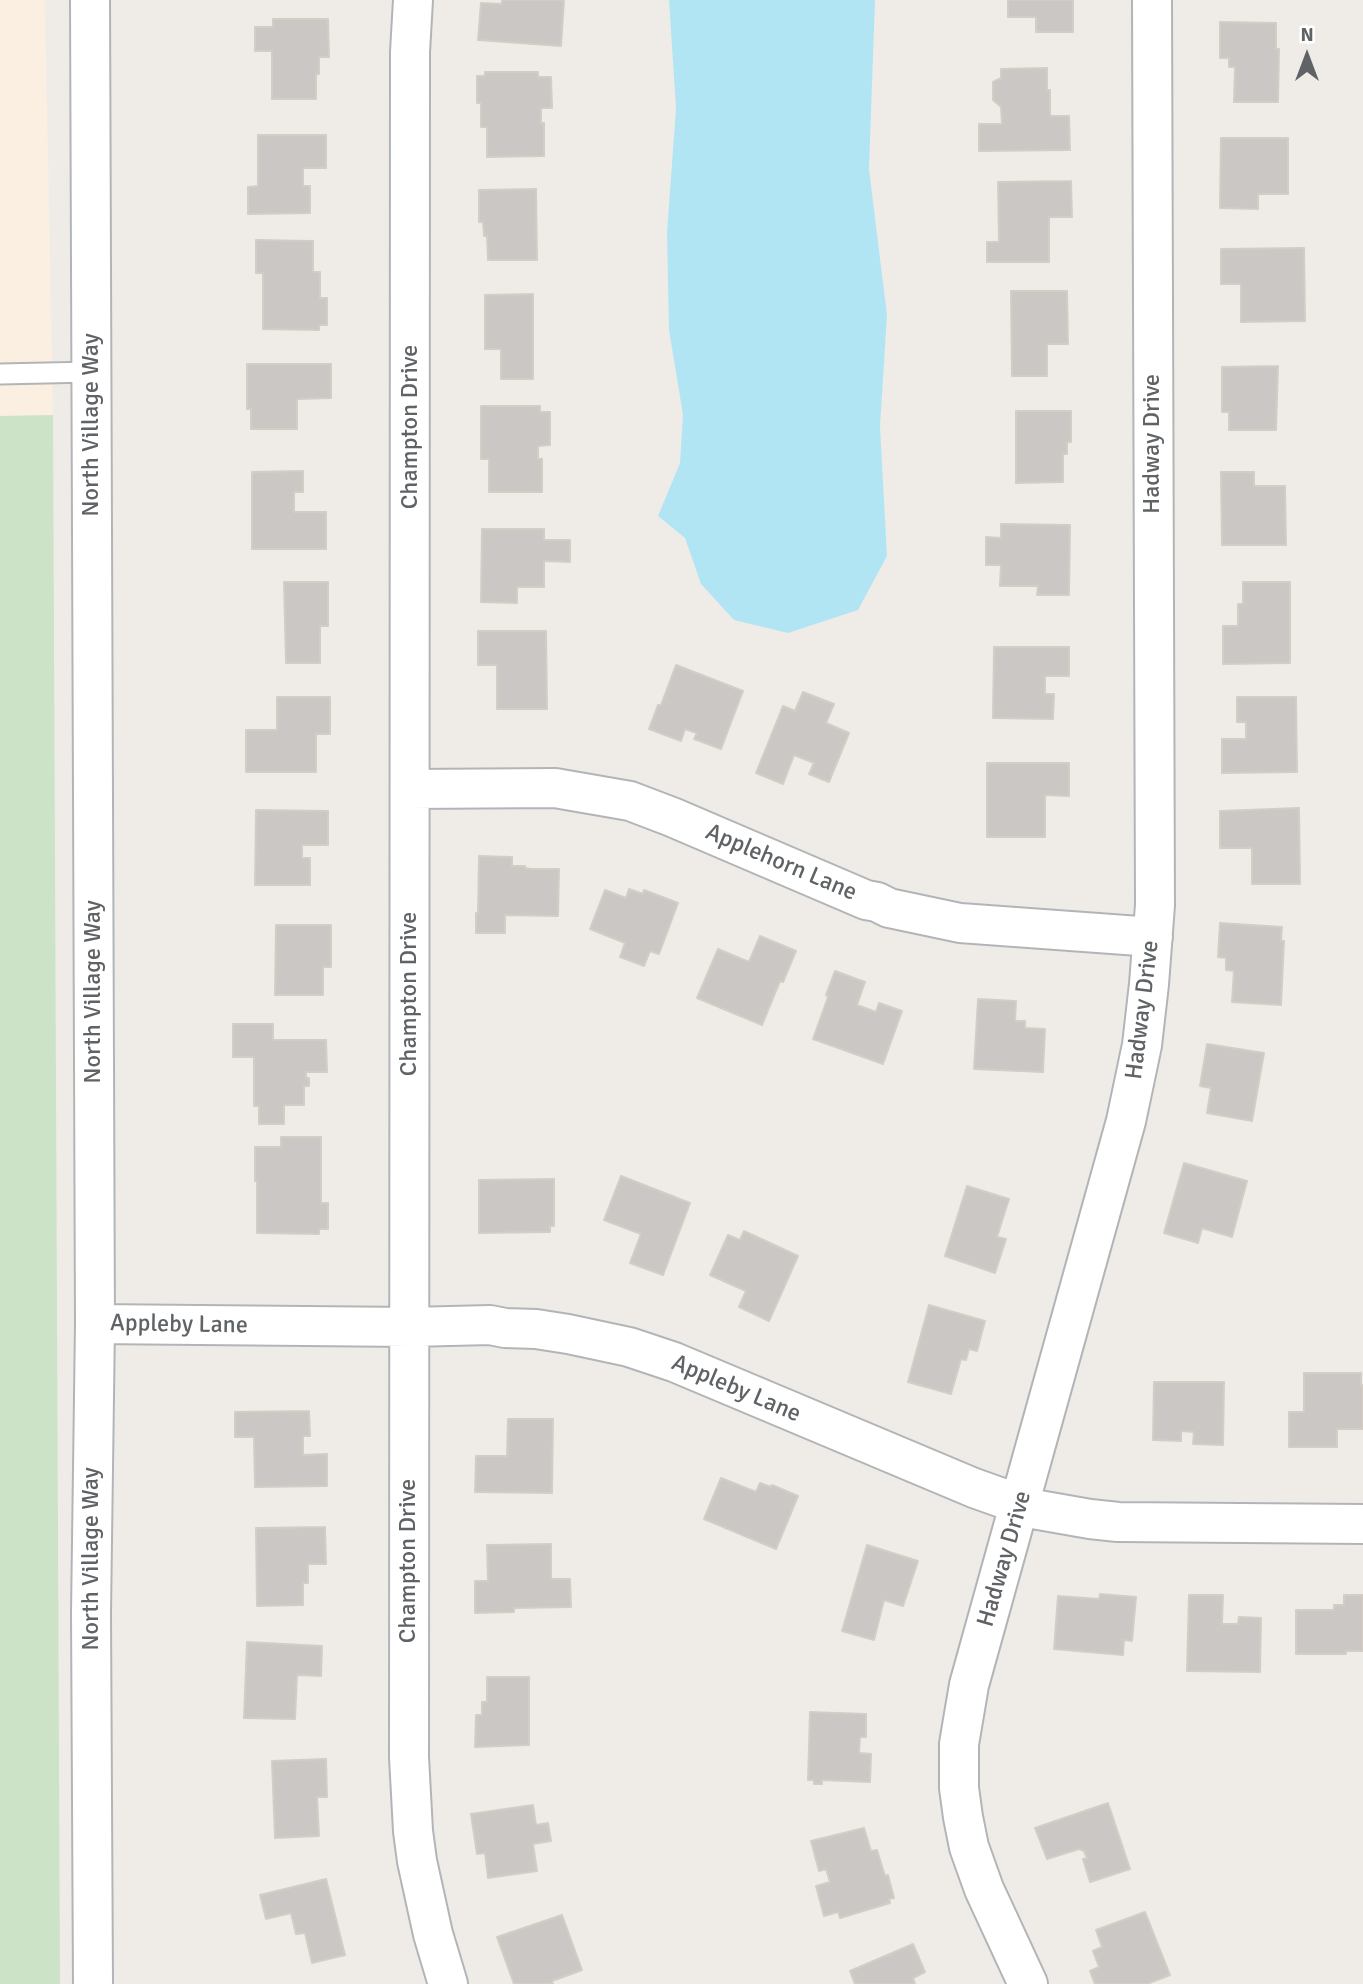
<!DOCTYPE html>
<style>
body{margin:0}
#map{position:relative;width:1363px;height:1984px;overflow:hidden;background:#efece8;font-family:Signika,sans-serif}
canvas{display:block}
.north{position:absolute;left:1272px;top:21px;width:70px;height:70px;-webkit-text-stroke:5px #fff;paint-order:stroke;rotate:0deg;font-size:19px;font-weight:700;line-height:28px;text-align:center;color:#5f6366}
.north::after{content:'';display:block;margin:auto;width:24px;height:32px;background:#5f6366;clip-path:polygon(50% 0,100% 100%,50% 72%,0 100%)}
</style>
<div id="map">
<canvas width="1363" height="1984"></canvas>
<div class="north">N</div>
</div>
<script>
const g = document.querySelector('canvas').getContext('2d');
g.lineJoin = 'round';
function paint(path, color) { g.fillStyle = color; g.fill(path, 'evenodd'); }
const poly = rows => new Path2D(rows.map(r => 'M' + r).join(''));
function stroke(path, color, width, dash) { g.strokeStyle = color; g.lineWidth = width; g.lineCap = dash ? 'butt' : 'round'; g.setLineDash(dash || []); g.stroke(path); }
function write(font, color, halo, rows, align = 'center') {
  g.font = font + ' Signika,sans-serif'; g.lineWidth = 5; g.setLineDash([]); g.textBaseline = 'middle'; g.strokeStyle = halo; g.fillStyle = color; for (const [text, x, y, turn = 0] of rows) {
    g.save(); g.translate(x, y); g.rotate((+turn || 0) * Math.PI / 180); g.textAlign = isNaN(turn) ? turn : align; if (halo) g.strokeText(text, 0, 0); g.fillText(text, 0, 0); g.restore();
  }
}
paint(poly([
 [0,0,45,0,53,415,0,416]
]), '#faefe1');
paint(poly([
 [53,415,60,1984,0,1984,0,416]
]), '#cde3c7');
paint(poly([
 [669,0,875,0,869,169,887,315,880,427,887,556,858,610,788,633,734,620,701,584,685,538,658,516,680,463,683,415,669,330,667,233,676,108]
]), '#b2e5f4');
const building = poly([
 [502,0,564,0,561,46,478,40,481,3,502,4,502,0],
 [1008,0,1073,0,1073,32,1036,32,1036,17,1008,17,1008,0],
 [273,19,328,19,329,57,319,57,319,74,316,74,316,99,272,99,272,51,255,51,255,27,273,27,273,19],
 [1220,22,1276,23,1276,49,1279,49,1278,102,1234,102,1235,67,1229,67,1229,58,1220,58,1220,22],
 [1047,68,1047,90,1050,90,1050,116,1069,116,1070,150,979,151,979,124,1002,124,1001,107,993,100,993,82,1001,78,1001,69,1047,68],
 [485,72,538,72,538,77,551,77,552,108,541,108,541,123,544,123,544,156,487,157,487,127,481,127,481,103,477,103,477,76,485,76,485,72],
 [258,135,326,135,326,168,303,168,303,186,310,186,310,213,248,214,248,187,258,186,258,135],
 [1221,138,1288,138,1288,194,1258,194,1258,209,1220,208,1221,138],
 [1071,181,1072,217,1049,217,1049,262,987,262,987,242,999,242,998,182,1071,181],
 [536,189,537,260,488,260,487,236,484,236,483,222,479,222,479,190,536,189],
 [256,240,313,241,313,272,320,272,320,298,327,298,327,325,319,325,319,330,263,329,263,273,256,273,256,240],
 [1304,248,1305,321,1241,322,1241,284,1221,284,1221,249,1304,248],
 [1011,291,1067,291,1068,344,1047,344,1047,376,1012,376,1011,291],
 [533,294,533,379,501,379,501,349,485,349,485,295,533,294],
 [247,364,331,364,331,398,297,399,297,429,251,429,251,409,247,409,247,364],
 [1278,366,1276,430,1229,430,1229,412,1222,412,1222,367,1278,366],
 [481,406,540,406,540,412,550,412,550,445,538,446,538,459,542,459,542,492,489,492,489,459,481,459,481,406],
 [1016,411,1071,411,1071,442,1067,442,1067,454,1063,454,1063,482,1016,483,1016,411],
 [303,471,303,492,294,492,294,512,326,512,326,549,252,549,252,472,303,471],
 [1221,472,1254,472,1254,486,1285,486,1286,545,1222,545,1221,472],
 [1001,524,1070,525,1069,595,1037,595,1038,586,1000,586,1001,565,986,565,986,537,1001,538,1001,524],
 [482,529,544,529,544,540,570,540,570,562,544,561,544,587,517,587,517,603,481,602,482,529],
 [284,582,328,582,328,626,320,626,320,663,286,663,284,582],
 [1243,582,1290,582,1290,663,1223,664,1223,626,1238,626,1238,604,1243,604,1243,582],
 [478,631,546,631,547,709,497,709,497,665,478,665,478,631],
 [994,647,1069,647,1069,676,1045,676,1045,694,1054,694,1053,719,993,718,994,647],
 [676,665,743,691,721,749,694,739,697,733,685,729,681,741,649,729,658,705,661,705,676,665],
 [803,692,834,704,826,723,849,733,829,782,809,774,814,763,794,755,783,784,756,773,783,706,795,711,803,692],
 [277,697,330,697,330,734,316,734,316,772,246,772,246,730,277,730,277,697],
 [1237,697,1296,697,1297,772,1222,773,1222,739,1246,739,1246,722,1237,722,1237,697],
 [987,763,1069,763,1069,796,1045,795,1045,837,987,837,987,763],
 [1299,808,1300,884,1252,884,1252,848,1220,848,1220,811,1299,808],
 [256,810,328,811,328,845,302,845,302,858,310,858,310,885,255,885,256,810],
 [479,856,512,857,512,866,525,866,525,868,532,869,559,869,558,916,505,915,505,933,476,933,476,913,478,913,479,856],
 [629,889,643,894,644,890,678,903,659,954,650,951,644,966,620,957,625,943,590,929,605,890,626,898,629,889],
 [1220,923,1282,927,1281,941,1284,941,1281,1005,1232,1002,1234,971,1226,970,1226,958,1218,957,1220,923],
 [276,925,331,925,331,967,323,967,323,995,275,995,276,925],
 [760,936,796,951,783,982,780,981,762,1025,697,998,718,949,749,962,760,936],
 [835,971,865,982,857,1005,876,1012,879,1003,902,1011,883,1064,813,1039,828,997,826,995,835,971],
 [978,999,1016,1001,1015,1021,1025,1021,1025,1028,1045,1029,1043,1072,974,1069,978,999],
 [233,1024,273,1024,273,1040,326,1040,327,1072,306,1072,306,1078,309,1078,309,1086,304,1086,304,1105,284,1105,284,1124,259,1124,259,1106,254,1106,254,1057,233,1057,233,1024],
 [1207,1044,1264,1053,1252,1121,1207,1113,1211,1088,1200,1086,1207,1044],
 [281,1137,321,1137,321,1203,328,1203,328,1229,319,1229,319,1234,257,1233,257,1181,255,1181,255,1147,281,1147,281,1137],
 [1184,1163,1247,1181,1232,1237,1202,1228,1198,1243,1164,1233,1184,1163],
 [621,1176,690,1203,663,1275,630,1263,641,1234,604,1220,621,1176],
 [554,1179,554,1226,550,1226,550,1232,479,1233,479,1180,554,1179],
 [967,1186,1009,1199,997,1237,1006,1239,995,1273,945,1256,967,1186],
 [744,1231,798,1256,769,1321,739,1307,746,1291,710,1275,728,1235,740,1240,744,1231],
 [929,1305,985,1321,977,1351,969,1349,966,1360,961,1359,951,1394,908,1382,929,1305],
 [1304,1373,1361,1373,1361,1385,1363,1385,1363,1429,1337,1429,1337,1447,1289,1447,1289,1412,1304,1412,1304,1373],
 [1154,1382,1224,1382,1223,1445,1193,1444,1194,1432,1181,1431,1181,1441,1153,1440,1154,1382],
 [309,1411,310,1436,303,1436,303,1455,327,1454,327,1486,255,1487,254,1437,235,1437,235,1412,309,1411],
 [508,1419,553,1419,552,1493,475,1492,476,1456,507,1456,508,1419],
 [721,1478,756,1492,760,1483,771,1487,772,1485,798,1496,776,1549,704,1519,721,1478],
 [325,1527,326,1564,308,1564,308,1583,303,1583,303,1605,257,1606,256,1528,325,1527],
 [551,1544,551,1579,570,1579,571,1607,514,1608,514,1612,475,1613,475,1581,488,1581,487,1545,551,1544],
 [867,1545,918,1561,903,1606,884,1600,874,1640,842,1631,867,1545],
 [1100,1594,1136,1597,1132,1641,1124,1640,1123,1655,1054,1649,1058,1596,1099,1599,1100,1594],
 [1189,1595,1223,1595,1222,1624,1238,1624,1239,1617,1261,1618,1260,1672,1187,1671,1189,1595],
 [1344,1595,1363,1595,1363,1651,1346,1651,1346,1654,1296,1654,1296,1610,1334,1610,1334,1605,1344,1605,1344,1595],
 [247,1642,322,1646,321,1676,297,1675,295,1719,244,1718,247,1642],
 [487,1677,529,1677,529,1745,475,1747,476,1715,482,1715,482,1702,487,1702,487,1677],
 [810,1712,866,1714,866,1737,860,1737,859,1753,871,1754,870,1782,822,1780,822,1784,814,1784,814,1780,808,1780,810,1712],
 [326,1759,327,1797,317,1797,319,1836,275,1838,272,1761,326,1759],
 [1108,1803,1130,1869,1090,1882,1083,1859,1087,1858,1084,1851,1079,1849,1047,1859,1035,1828,1108,1803],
 [533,1805,536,1825,548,1823,551,1841,533,1844,537,1871,488,1878,485,1853,477,1854,471,1814,533,1805],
 [864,1828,871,1851,877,1850,885,1876,888,1875,894,1898,889,1899,890,1903,840,1918,838,1912,824,1916,816,1886,830,1882,826,1869,819,1871,811,1841,864,1828],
 [326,1879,345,1955,312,1963,305,1933,296,1934,291,1913,266,1919,260,1895,326,1879],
 [1145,1912,1170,1975,1147,1984,1095,1984,1090,1971,1099,1967,1093,1951,1102,1947,1096,1930,1145,1912],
 [562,1915,582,1970,552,1981,553,1984,514,1984,497,1937,562,1915],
 [913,1944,925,1972,913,1978,915,1984,855,1984,850,1971,913,1944]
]);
paint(building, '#cac7c4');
stroke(building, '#d3cdc6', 2);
const service = poly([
 [0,374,92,372]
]);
const minor = poly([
 [90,0,95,1324,91,1613,93,1984],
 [413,0,410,52,409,1757,413,1831,417,1861,433,1934,448,1984],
 [411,789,555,788,630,801,672,817,866,900,877,902,889,908,960,923,1153,937],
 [95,1324,410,1327,490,1325,505,1328,536,1329,568,1334,629,1347,674,1362,974,1488,1033,1509,1090,1519,1118,1522,1363,1524],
 [1028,1984,984,1889,969,1847,963,1817,959,1788,959,1744,969,1685,1126,1121,1142,1045,1149,984,1155,905,1152,0]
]);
stroke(service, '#b2b5b8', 23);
stroke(minor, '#b2b5b8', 42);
stroke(service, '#fff', 19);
stroke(minor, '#fff', 38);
write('24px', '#5f6366', '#fff', [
 ["North Village Way",92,425,-90],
 ["Champton Drive",411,427,-90],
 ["Hadway Drive",1153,444,-90],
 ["Applehorn Lane",781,863,23],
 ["North Village Way",94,992,-90],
 ["Champton Drive",410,994,-90],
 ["Hadway Drive",1143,1010,-83],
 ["Appleby Lane",179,1325,1],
 ["Appleby Lane",736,1389,23],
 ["North Village Way",92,1559,-90],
 ["Hadway Drive",1005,1559,-74],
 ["Champton Drive",409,1561,-90]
]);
</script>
